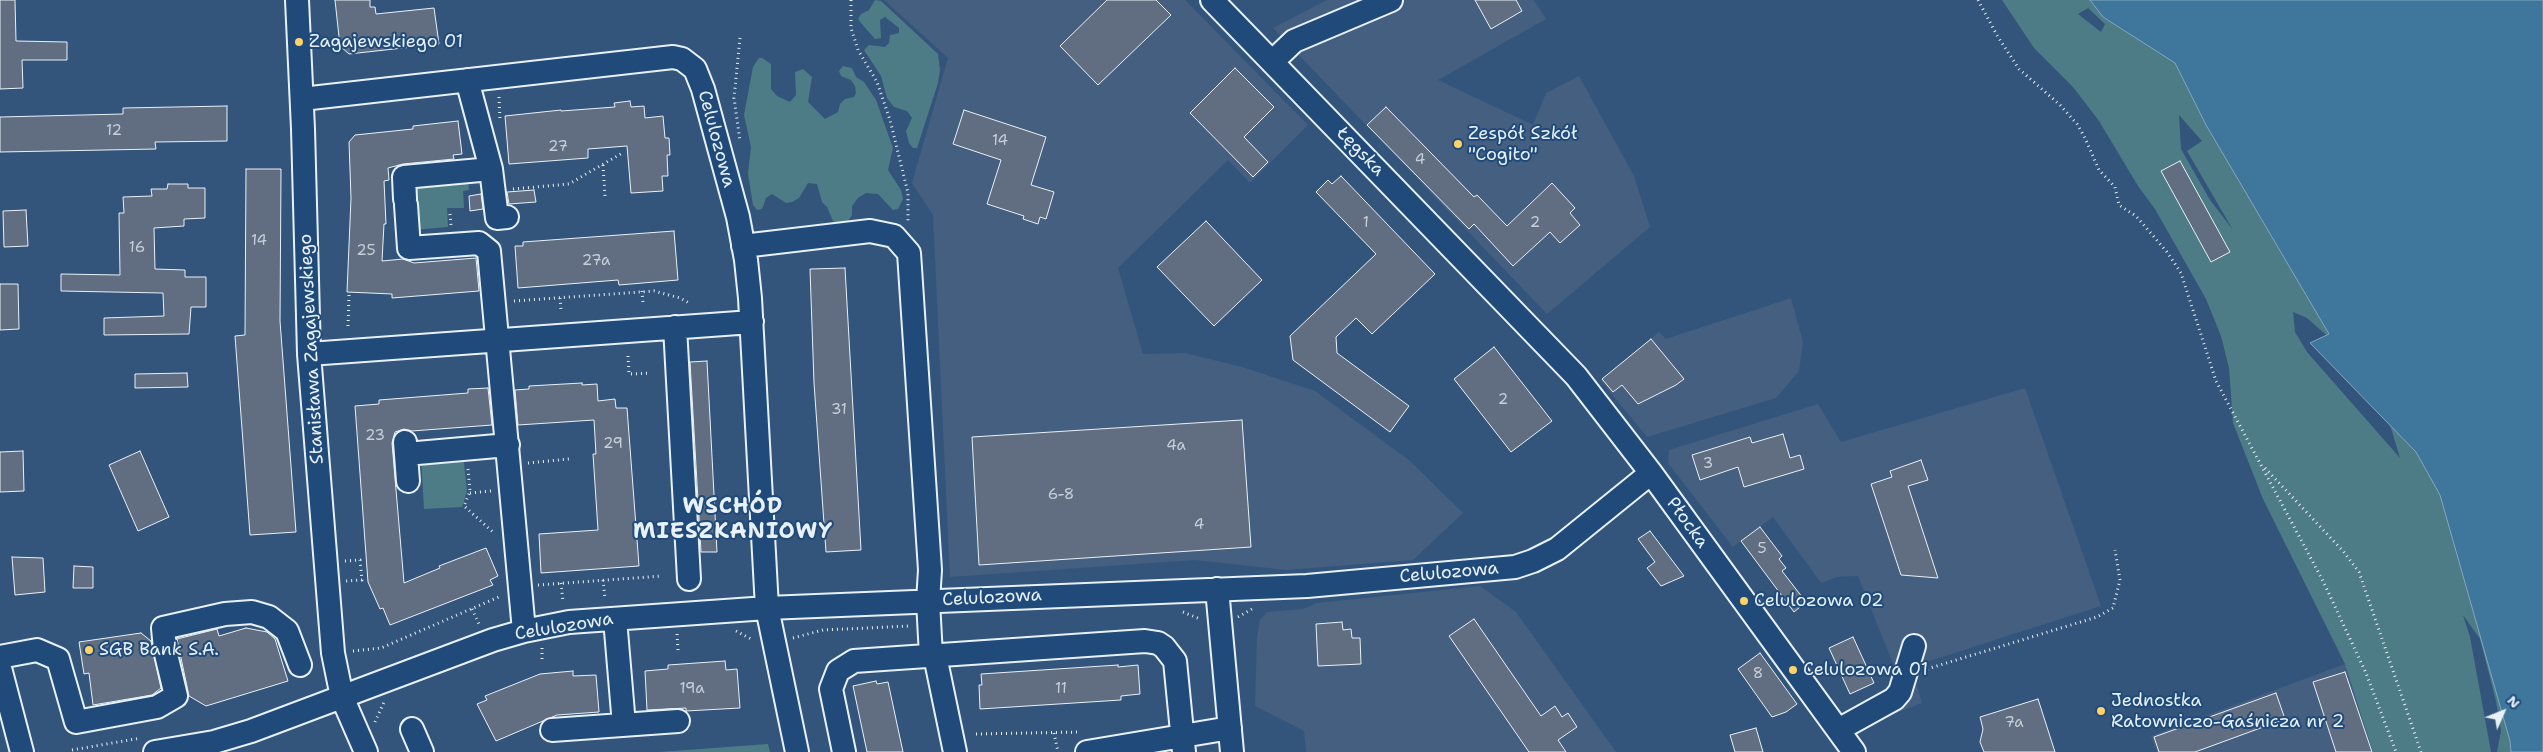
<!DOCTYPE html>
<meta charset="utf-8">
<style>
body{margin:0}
#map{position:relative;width:2543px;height:752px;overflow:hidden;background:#33557c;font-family:"Shantell Sans",sans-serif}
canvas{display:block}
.north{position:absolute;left:2478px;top:687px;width:50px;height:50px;-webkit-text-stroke:4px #1f4a7a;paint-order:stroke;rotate:46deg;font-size:14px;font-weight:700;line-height:20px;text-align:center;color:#e8f1f8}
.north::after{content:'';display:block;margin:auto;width:18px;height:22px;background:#e8f1f8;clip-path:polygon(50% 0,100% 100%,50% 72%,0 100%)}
</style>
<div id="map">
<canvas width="2543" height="752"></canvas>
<div class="north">N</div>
</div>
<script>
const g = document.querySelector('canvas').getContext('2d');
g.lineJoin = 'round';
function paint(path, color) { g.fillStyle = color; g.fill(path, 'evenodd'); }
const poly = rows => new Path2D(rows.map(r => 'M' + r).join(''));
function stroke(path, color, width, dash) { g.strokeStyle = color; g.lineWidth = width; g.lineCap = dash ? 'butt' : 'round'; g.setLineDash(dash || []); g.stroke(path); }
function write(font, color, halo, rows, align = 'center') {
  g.font = font + ' "Shantell Sans",sans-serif'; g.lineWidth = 4; g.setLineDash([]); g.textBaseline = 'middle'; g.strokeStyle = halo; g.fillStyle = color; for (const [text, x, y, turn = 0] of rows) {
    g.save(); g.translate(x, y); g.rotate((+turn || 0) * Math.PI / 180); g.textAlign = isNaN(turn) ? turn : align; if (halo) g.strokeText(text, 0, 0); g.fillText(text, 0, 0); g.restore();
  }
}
paint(poly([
 [884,0,1185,0,1308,125,1250,183,1228,160,1118,268,1143,354,1185,353,1242,367,1315,391,1410,461,1463,513,1413,560,1286,570,1195,560,950,577,933,215,912,183,948,58],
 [1327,0,1534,0,1546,19,1438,80,1533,125,1546,93,1579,76,1634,176,1650,227,1547,314,1273,28],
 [1791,298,1803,342,1799,371,1776,398,1647,437,1601,381,1659,332,1666,339],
 [2025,388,2101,606,1920,664,1915,681,1922,703,1861,727,1849,710,1886,694,1894,666,1858,576,1837,577,1821,583,1773,517,1733,547,1668,463,1669,450,1818,404,1841,442],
 [1480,586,1516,612,1616,752,1306,752,1304,731,1255,706,1257,636,1260,620,1267,612,1303,609,1317,603],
 [2345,664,2373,752,2157,752,2151,736]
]), '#445f80');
paint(poly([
 [875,0,881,1,938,54,940,70,938,83,917,148,913,148,909,143,906,131,912,118,907,111,894,107,887,98,881,76,864,50,869,45,885,47,889,43,890,35,899,33,899,28,885,17,880,20,881,38,875,39,861,23,858,19,861,14,869,10],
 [2002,0,2543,0,2543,752,2497,752,2501,731,2496,701,2480,639,2463,615,2470,637,2491,752,2373,752,2345,664,2263,499,2233,423,2229,368,2221,336,2206,299,2155,209,2138,186,2099,121,2073,87,2034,48],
 [2088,8,2105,24,2101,32,2078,14],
 [2179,115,2202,141,2187,151,2233,230,2210,200,2181,149],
 [2293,312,2307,318,2349,355,2369,380,2391,428,2400,458,2307,352,2295,332],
 [759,58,762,58,771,64,771,89,777,96,790,102,796,95,795,72,803,69,812,77,808,102,825,119,838,112,840,104,845,99,854,97,856,93,855,86,851,80,841,76,839,71,843,66,852,68,856,77,864,82,876,100,893,148,888,170,901,190,903,199,898,209,893,210,878,194,866,193,858,198,852,206,852,215,847,223,840,224,833,221,827,207,822,202,817,184,808,183,799,198,792,202,786,203,772,194,766,198,762,209,757,210,753,205,748,174,751,147,744,115,753,67],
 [408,180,468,180,469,190,463,191,464,208,447,208,448,227,412,230],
 [463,455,467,491,462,507,424,509,421,458],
 [768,744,770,752,659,752]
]), '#4d7c86');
const water = poly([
 [2090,0,2543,0,2543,752,2511,752,2510,741,2440,495,2416,452,2310,343,2329,334,2206,125,2175,63,2103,17,2090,0]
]);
paint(water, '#3f769b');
stroke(water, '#83a7c0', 1);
const building = poly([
 [0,0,15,0,16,41,67,42,67,60,22,60,23,88,0,89,0,0],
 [335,0,370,0,370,7,375,7,376,14,434,8,439,44,349,54,340,46,335,0],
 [1107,0,1156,0,1171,15,1098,85,1060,46,1107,0],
 [1475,0,1516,0,1522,11,1491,29,1475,0],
 [1235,68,1274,107,1244,137,1268,162,1253,177,1190,113,1235,68],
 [630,101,631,107,644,106,645,118,663,116,665,138,669,138,670,155,667,155,668,176,662,176,663,191,631,193,627,146,588,149,588,158,509,164,505,116,561,110,561,111,615,107,614,103,630,101],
 [227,106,227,141,155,142,156,149,0,152,0,117,123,114,123,108,227,106],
 [1386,107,1474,197,1477,195,1507,226,1552,183,1575,208,1570,213,1580,225,1560,243,1550,232,1513,266,1474,224,1469,229,1367,125,1386,107],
 [964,110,1046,137,1031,185,1054,192,1046,219,1040,217,1038,224,1023,219,1024,216,987,204,1001,160,953,144,964,110],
 [458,121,462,154,453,155,454,159,403,164,388,168,389,180,384,181,386,224,384,224,382,261,403,259,414,263,476,258,479,291,392,298,392,294,347,292,351,198,349,142,355,135,413,129,413,126,458,121],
 [2180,161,2230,252,2211,262,2161,171,2180,161],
 [246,169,281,169,280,321,296,532,250,535,235,336,245,335,246,169],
 [1341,176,1435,274,1372,334,1356,318,1336,337,1337,353,1409,406,1390,432,1293,360,1290,336,1376,254,1316,192,1328,180,1332,184,1341,176],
 [168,184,188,184,188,188,205,188,205,218,184,219,184,226,154,228,155,269,185,270,185,277,206,277,206,307,191,307,189,334,104,335,104,318,164,316,163,293,61,291,61,274,120,275,119,213,124,213,123,197,152,196,151,189,167,189,168,184],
 [534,190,536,202,509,204,507,192,534,190],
 [481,194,483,209,470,211,469,196,481,194],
 [26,210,28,246,4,247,3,211,26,210],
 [1206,221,1262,280,1214,326,1157,267,1206,221],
 [674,231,678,280,619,285,618,280,518,288,515,246,523,246,523,242,674,231],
 [845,268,861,550,826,552,814,383,810,269,845,268],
 [0,284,18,284,19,329,0,330,0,284],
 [1651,339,1684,379,1676,385,1638,404,1622,385,1613,392,1602,379,1651,339],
 [1494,347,1552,421,1511,452,1454,379,1494,347],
 [707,361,717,552,701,552,690,362,707,361],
 [187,373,188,387,135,388,135,374,187,373],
 [582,383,582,385,597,384,598,401,615,399,616,408,627,408,639,566,541,573,539,534,598,530,593,454,596,454,594,420,518,425,515,390,529,389,529,386,582,383],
 [488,388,492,425,412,431,404,429,395,432,392,443,404,583,440,568,439,566,486,548,498,576,490,580,493,585,390,625,383,608,380,609,368,582,355,406,379,404,379,400,468,393,468,389,488,388],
 [1242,420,1251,547,979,565,972,437,1242,420],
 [1783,434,1790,458,1800,455,1804,469,1744,487,1738,467,1700,480,1692,455,1750,437,1752,443,1783,434],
 [23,451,24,491,0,492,0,452,23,451],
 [140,451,169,517,138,531,109,465,140,451],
 [1921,460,1928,480,1908,486,1938,578,1901,575,1871,484,1892,477,1890,471,1921,460],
 [1760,527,1782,556,1779,559,1786,568,1782,571,1806,602,1794,612,1741,541,1760,527],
 [1650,531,1684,576,1661,586,1647,568,1655,562,1638,539,1650,531],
 [12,557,43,558,45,592,15,595,12,557],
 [74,566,93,567,93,588,73,588,74,566],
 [1474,619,1541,716,1555,706,1562,717,1568,713,1577,727,1558,740,1566,752,1529,752,1449,636,1474,619],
 [1342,622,1343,630,1351,629,1352,638,1360,638,1361,664,1318,666,1316,624,1342,622],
 [246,628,267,632,275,639,288,681,206,706,189,696,177,639,217,629,219,636,246,628],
 [141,633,151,641,161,688,152,695,93,705,89,673,84,674,79,642,141,633],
 [1853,637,1874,683,1850,694,1829,648,1853,637],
 [1760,653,1797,704,1786,712,1772,717,1738,669,1760,653],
 [725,661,726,670,737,669,740,708,686,711,686,708,647,710,645,671,668,669,668,665,725,661],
 [1118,665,1118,667,1138,665,1140,694,1121,696,1121,700,980,709,979,685,982,685,981,674,1118,665],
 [573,671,573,676,596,675,599,712,557,715,496,741,477,704,487,700,485,696,540,674,573,671],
 [2345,672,2372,752,2336,752,2313,682,2345,672],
 [876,681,877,684,888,682,903,752,867,752,853,686,876,681],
 [2276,693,2285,719,2195,752,2159,752,2154,737,2276,693],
 [2038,699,2055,752,1984,752,1980,742,1983,729,1980,717,2038,699],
 [1756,728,1763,752,1735,752,1730,735,1756,728]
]);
paint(building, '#616e81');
stroke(building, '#e8f1f8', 1);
const minor = poly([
 [297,0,303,129,309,354,333,653,342,697,366,752],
 [1212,0,1576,376,1651,473,1854,752],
 [1272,62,1294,41,1391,0],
 [467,80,491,169,497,218,507,217],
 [302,99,673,57,682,59,695,69,703,89,738,217,746,260,750,298,767,608,797,752],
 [405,199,404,177,491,169],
 [406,205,409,248,479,243,489,251,524,631],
 [743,246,870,231,894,236,909,253,930,570,928,601,931,656],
 [675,327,689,579],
 [309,354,752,322],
 [405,442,408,481],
 [406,454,508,445],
 [1217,589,1232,752],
 [615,619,624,725],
 [935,656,955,752],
 [0,657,37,650,58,659,76,722,157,707,176,696,165,650,163,628,225,614,252,612,269,617,287,631,300,665],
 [0,668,22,752],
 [412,729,422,752],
 [552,730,678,721],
 [1838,730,1894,699,1900,692,1914,646],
 [155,752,214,742,251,731,493,640,524,631,569,622,767,608,1307,586,1515,567,1533,561,1557,549,1651,473],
 [844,752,831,689,838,671,854,661,1145,641,1158,643,1164,647,1175,661,1184,752],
 [1087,752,1230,728]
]);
stroke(minor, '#e8f1f8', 26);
stroke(poly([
 [851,0,851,28,858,50,877,82,890,120,908,193,908,221],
 [1978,0,1998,37,2019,69,2060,105,2077,124,2085,138,2099,170,2115,187,2119,205,2136,216,2167,252,2181,273,2216,381,2323,581,2366,673,2396,752],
 [740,38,734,98,740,141],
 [499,97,500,120],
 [603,165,605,197],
 [513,189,569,184,624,152],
 [450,214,451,225],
 [642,291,643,303],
 [560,298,561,310],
 [514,301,654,291,680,298,689,303],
 [348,326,349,294],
 [628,356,629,374,651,373],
 [528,463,569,459],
 [2265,468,2343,551,2359,572,2421,752],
 [468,469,470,491,464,506,494,533],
 [470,493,491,491],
 [345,561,360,560,362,580,346,581],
 [603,580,605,599],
 [561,583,563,602],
 [538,585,662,576],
 [472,609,479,624],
 [1183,612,1200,619],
 [1238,617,1252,609],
 [736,631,753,640],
 [677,634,678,650],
 [793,638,823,630,910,626],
 [353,651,381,648,501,596],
 [542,659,542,648],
 [1927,669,2097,617,2113,608,2120,580,2115,550],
 [375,722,384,702],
 [1054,733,1058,752],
 [976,734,1080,732],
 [72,750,141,738]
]), '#e8f1f8', 3, [1, 4]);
stroke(minor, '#1f4a7a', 22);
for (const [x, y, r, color] of [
 [299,42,5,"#ffd166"],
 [1458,144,5,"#ffd166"],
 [1744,601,5,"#ffd166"],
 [89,650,5,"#ffd166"],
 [1793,670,5,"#ffd166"],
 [2101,711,5,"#ffd166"]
]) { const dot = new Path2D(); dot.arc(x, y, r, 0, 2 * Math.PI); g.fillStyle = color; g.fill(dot); stroke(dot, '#1f4a7a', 2); }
write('15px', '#c6d0da', null, [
 ["12",114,131],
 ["14",1000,141],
 ["27",558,147],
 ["4",1420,160],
 ["1",1366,223],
 ["2",1535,223],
 ["14",259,241],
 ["16",137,248],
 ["25",366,251],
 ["27a",596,261],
 ["2",1503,400],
 ["31",839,410],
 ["23",375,436],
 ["29",613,444],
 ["4a",1176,446],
 ["3",1708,464],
 ["6-8",1061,495],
 ["4",1199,525],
 ["5",1762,549],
 ["8",1758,674],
 ["19a",692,689],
 ["11",1061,689],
 ["7a",2014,723]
]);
write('18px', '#e8f1f8', '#1f4a7a', [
 ["Zagajewskiego 01",309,42],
 ["Zespół Szkół",1468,134],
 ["\"Cogito\"",1468,155],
 ["Celulozowa 02",1754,601],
 ["SGB Bank S.A.",99,650],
 ["Celulozowa 01",1803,670],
 ["Jednostka",2111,701],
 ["Ratowniczo-Gaśnicza nr 2",2111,722]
], 'left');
write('18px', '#e8f1f8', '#1f4a7a', [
 ["Celulozowa",716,139,75],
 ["Łęgska",1360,152,46],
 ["Stanisława Zagajewskiego",312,349,-93],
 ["Płocka",1687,523,54],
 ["Celulozowa",1449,573,-5],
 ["Celulozowa",992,598,-3],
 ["Celulozowa",564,627,-9]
]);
g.letterSpacing = '1px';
write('bold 22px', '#e8f1f8', '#1f4a7a', [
 ["WSCHÓD",733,507],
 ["MIESZKANIOWY",733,532]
]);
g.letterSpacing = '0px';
</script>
